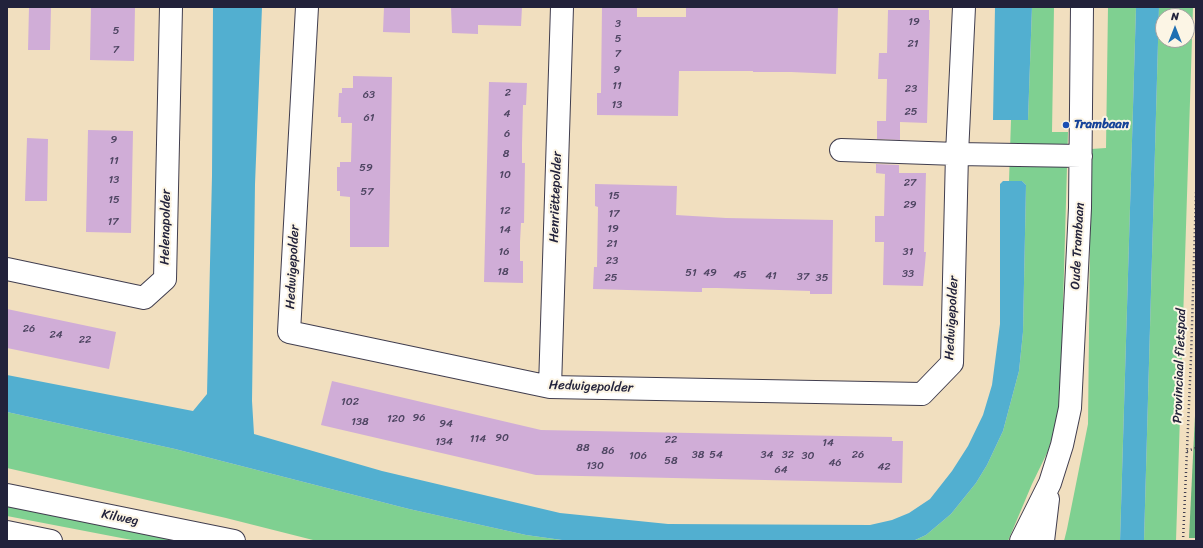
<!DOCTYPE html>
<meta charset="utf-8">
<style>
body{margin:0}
#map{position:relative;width:1203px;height:548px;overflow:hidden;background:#f1dfbf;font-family:Sriracha,sans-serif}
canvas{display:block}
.frame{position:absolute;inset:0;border:8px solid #22223b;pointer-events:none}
.north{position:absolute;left:1155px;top:8px;width:40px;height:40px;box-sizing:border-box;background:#fcf5e5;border:1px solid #a5a1a1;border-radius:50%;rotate:0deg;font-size:11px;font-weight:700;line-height:16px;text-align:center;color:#22223b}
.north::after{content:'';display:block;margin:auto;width:14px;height:18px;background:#1f6fb2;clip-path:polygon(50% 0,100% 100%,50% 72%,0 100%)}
</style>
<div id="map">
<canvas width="1203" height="548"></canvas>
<div class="frame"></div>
<div class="north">N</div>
</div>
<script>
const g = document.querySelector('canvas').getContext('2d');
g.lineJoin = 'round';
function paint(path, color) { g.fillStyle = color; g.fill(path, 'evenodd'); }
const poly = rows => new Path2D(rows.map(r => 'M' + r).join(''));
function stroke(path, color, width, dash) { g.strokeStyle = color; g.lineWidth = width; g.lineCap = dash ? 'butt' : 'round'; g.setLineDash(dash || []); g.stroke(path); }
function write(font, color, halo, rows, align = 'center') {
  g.font = font + ' Sriracha,sans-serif'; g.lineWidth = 4; g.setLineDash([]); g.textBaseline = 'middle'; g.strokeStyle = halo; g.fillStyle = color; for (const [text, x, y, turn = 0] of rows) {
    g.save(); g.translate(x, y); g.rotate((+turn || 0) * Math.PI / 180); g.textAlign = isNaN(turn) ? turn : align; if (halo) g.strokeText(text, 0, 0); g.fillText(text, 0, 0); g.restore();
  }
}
paint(poly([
 [1032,7,1054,7,1052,132,1068,132,1060,410,1048,451,1032,484,1008,541,913,541,926,535,951,514,976,483,987,465,1003,431,1019,371,1023,332,1026,185,1022,181,1009,181,1011,120,1028,120],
 [1108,7,1136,7,1120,541,1064,541,1067,529,1088,424,1091,149,1106,148],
 [1159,7,1193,7,1176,541,1144,541],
 [1163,16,1187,16,1187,40,1163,40],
 [7,412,175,449,409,509,526,535,569,541,317,541,226,518,7,468],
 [7,504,191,541,137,541,7,516]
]), '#7fd091');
paint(poly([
 [1196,395,1196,538,1189,538]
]), '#67b27b');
paint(poly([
 [213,7,262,7,255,184,252,401,254,434,382,471,560,513,668,524,870,525,892,520,909,513,930,499,952,471,968,446,983,415,992,385,1000,324,1000,184,1003,181,1022,181,1026,185,1023,332,1019,371,1003,431,987,465,976,483,951,514,926,535,913,541,569,541,526,535,409,509,175,449,7,412,7,375,193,411,207,394,212,176],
 [995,7,1032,7,1028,120,993,120],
 [1136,7,1159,7,1144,541,1120,541]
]), '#52afd0');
paint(poly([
 [29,7,51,7,50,50,28,50],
 [91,7,135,7,134,61,90,60],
 [384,7,410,7,410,33,383,32],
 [451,7,522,7,521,26,478,25,478,34,452,33],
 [602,7,637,7,637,17,686,17,686,7,838,7,836,74,791,72,753,72,753,71,679,71,678,116,597,115,597,93,601,93],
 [888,10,929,10,929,20,930,20,927,123,900,122,900,140,877,139,877,121,886,121,887,79,878,79,879,53,887,53],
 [353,76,392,77,389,247,350,247,350,197,340,196,340,191,337,191,337,167,340,167,340,162,351,162,352,123,341,123,341,117,338,117,339,93,342,93,342,88,353,88],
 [489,82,527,83,526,105,523,105,522,144,522,163,525,163,524,223,521,223,520,242,520,261,523,261,523,283,484,282],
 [88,130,133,131,131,233,86,232],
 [27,138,48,139,47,201,25,201],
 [876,164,899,165,899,173,926,173,924,252,926,252,925,264,923,286,883,285,884,242,875,242,875,216,884,216,885,174,876,173],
 [595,184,677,186,676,215,726,218,833,220,832,294,810,294,810,291,717,288,702,288,702,292,697,292,593,289,594,267,597,267,598,207,595,206],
 [7,309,116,332,109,369,7,348],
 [332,381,541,430,892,437,892,441,903,441,902,483,536,475,321,425]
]), '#d0add7');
const minor = poly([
 [307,7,289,332,550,387,922,394,952,363,957,154,841,150],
 [964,7,957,154,1081,156],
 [7,269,144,298,165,279,171,7],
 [550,387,562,7],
 [1021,541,1050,483,1062,445,1070,408,1080,208,1082,7],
 [1043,541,1048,499]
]);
const major = poly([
 [7,495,234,541],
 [7,532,51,541]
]);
stroke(minor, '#413e4f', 24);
stroke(major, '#413e4f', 24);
stroke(poly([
 [1187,451,1196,448],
 [1183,541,1191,358,1196,192]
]), '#413e4f', 2.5, [1, 3]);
stroke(minor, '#fff', 22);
stroke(major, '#fff', 22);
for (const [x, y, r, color] of [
 [1066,125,4,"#1a4fb4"]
]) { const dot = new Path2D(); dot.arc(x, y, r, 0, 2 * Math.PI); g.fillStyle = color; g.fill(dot); stroke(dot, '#fcf5e5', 1.5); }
write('11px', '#4e4562', null, [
 ["19",914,22],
 ["3",618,24],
 ["5",116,31],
 ["5",618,39],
 ["21",913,44],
 ["7",116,50],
 ["7",618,54],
 ["9",617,70],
 ["11",617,86],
 ["23",911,89],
 ["2",508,93],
 ["63",369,95],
 ["13",617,105],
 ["25",911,112],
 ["4",507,114],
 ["61",369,118],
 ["6",507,134],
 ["9",114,140],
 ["8",506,154],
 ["11",114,161],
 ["59",366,168],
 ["10",505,175],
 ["13",114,180],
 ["27",910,183],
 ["57",367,192],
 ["15",614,196],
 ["15",114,200],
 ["29",910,205],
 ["12",505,211],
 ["17",614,214],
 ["17",113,222],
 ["19",613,229],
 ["14",505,230],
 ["21",612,244],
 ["16",504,252],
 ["31",908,252],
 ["23",612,261],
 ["18",503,272],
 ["51",691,273],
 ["49",710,273],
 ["33",908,274],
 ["45",740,275],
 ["41",771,276],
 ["37",803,277],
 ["25",611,278],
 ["35",822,278],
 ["26",29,329],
 ["24",56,335],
 ["22",85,340],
 ["102",350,402],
 ["96",419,418],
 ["120",396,419],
 ["138",360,422],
 ["94",446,424],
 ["90",502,438],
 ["114",478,439],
 ["22",671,440],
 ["134",444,442],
 ["14",828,443],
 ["88",583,448],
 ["86",608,451],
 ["38",698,455],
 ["54",716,455],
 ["34",767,455],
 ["32",788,455],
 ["26",858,455],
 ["106",638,456],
 ["30",808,456],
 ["58",671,461],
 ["46",835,463],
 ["130",595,466],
 ["42",884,467],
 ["64",781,470]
]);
write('bold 13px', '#164399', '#fcf5e5', [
 ["Trambaan",1074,125]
], 'left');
write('13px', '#22223b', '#fcf5e5', [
 ["Henriëttepolder",556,197,-88],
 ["Helenapolder",166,227,-89],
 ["Oude Trambaan",1078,246,-87],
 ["Hedwigepolder",293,267,-87],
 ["Hedwigepolder",952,318,-87],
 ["Provinciaal fietspad",1180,366,-88],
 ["Hedwigepolder",591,387,2],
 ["Kilweg",120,518,11]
]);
</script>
